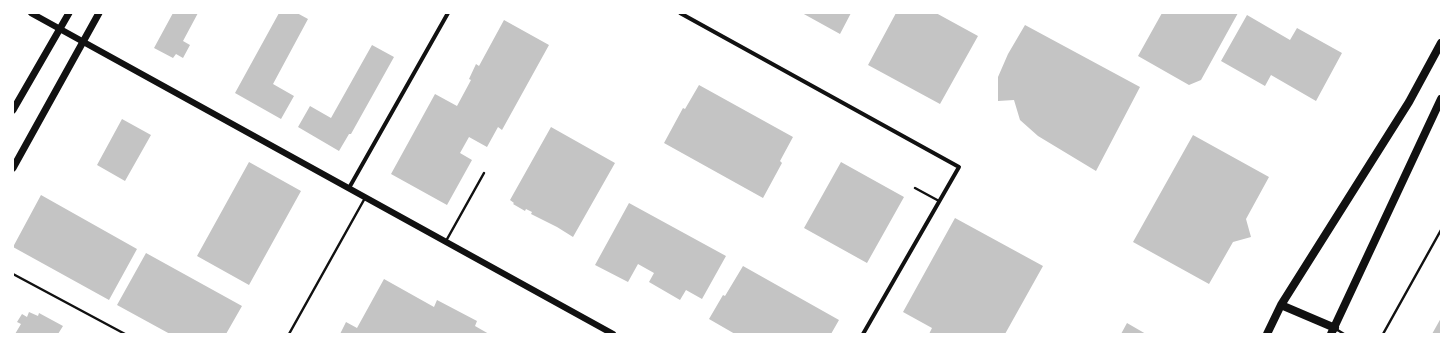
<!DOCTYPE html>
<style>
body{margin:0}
#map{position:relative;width:1454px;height:347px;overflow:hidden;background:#fff;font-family:Inter,sans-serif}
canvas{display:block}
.frame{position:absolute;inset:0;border:14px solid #fff;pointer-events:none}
</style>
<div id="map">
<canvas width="1454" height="347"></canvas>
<div class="frame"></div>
</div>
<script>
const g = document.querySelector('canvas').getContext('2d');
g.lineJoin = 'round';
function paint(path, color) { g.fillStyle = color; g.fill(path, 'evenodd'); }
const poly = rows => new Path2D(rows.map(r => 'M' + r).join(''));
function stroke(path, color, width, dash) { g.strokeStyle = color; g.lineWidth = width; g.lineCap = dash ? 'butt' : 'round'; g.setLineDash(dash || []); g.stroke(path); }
paint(poly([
 [173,13,198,13,183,41,190,45,183,58,176,54,173,58,154,48],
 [279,13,297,13,308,19,273,84,294,96,281,119,235,93],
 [802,13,851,13,840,34],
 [896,13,936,13,978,36,940,104,868,65],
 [1162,13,1238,13,1201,80,1189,85,1138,56],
 [1247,15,1290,40,1297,28,1342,53,1316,101,1271,75,1265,86,1221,61],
 [504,20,549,45,502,130,498,127,487,147,469,137,460,153,472,160,447,205,391,174,435,94,457,106,471,80,469,79,476,64,479,66],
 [1025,25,1140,87,1096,171,1038,136,1020,120,1014,100,998,101,998,77,1008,54],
 [372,45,394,57,351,134,349,134,339,151,298,127,310,106,331,118],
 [699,85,793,137,780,161,782,163,763,198,664,143,683,108,685,109],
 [122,119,151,135,125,181,97,165],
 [551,127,615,163,573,237,557,227,531,214,532,212,526,209,525,211,513,204,514,203,510,200],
 [1193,135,1269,177,1246,219,1251,237,1233,242,1209,284,1133,242],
 [249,162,301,191,249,285,197,256],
 [841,162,904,197,867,263,804,228],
 [41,195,137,249,109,300,13,247],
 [629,203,726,256,702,299,686,290,680,300,649,282,654,273,638,264,628,282,595,265],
 [955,218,1043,266,1005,334,929,334,932,328,903,312],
 [146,253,242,306,226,334,170,334,117,305],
 [743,266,839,320,831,334,735,334,709,319,723,295,725,296],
 [384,279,434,307,437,300,477,321,475,326,489,334,340,334,346,322,357,328],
 [29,312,38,316,39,313,63,326,58,334,15,334,21,324,17,322,22,314,27,317],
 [1441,318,1441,334,1432,334],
 [1127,323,1146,334,1121,334]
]), '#c4c4c4');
stroke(poly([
 [915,188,939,201],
 [446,241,484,173],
 [13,274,125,334],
 [1336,329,1344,334],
 [289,334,365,198],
 [1383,334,1441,230]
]), '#111', 2.5);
stroke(poly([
 [680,13,959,167,863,334],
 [349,188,448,13]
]), '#111', 4);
stroke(poly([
 [31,13,613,334]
]), '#111', 6);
stroke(poly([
 [13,110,69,13],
 [13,168,99,13]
]), '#111', 7);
stroke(poly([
 [1281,305,1335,328],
 [1267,334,1281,305,1409,102,1441,43],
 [1331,334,1441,99]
]), '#111', 8);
</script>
